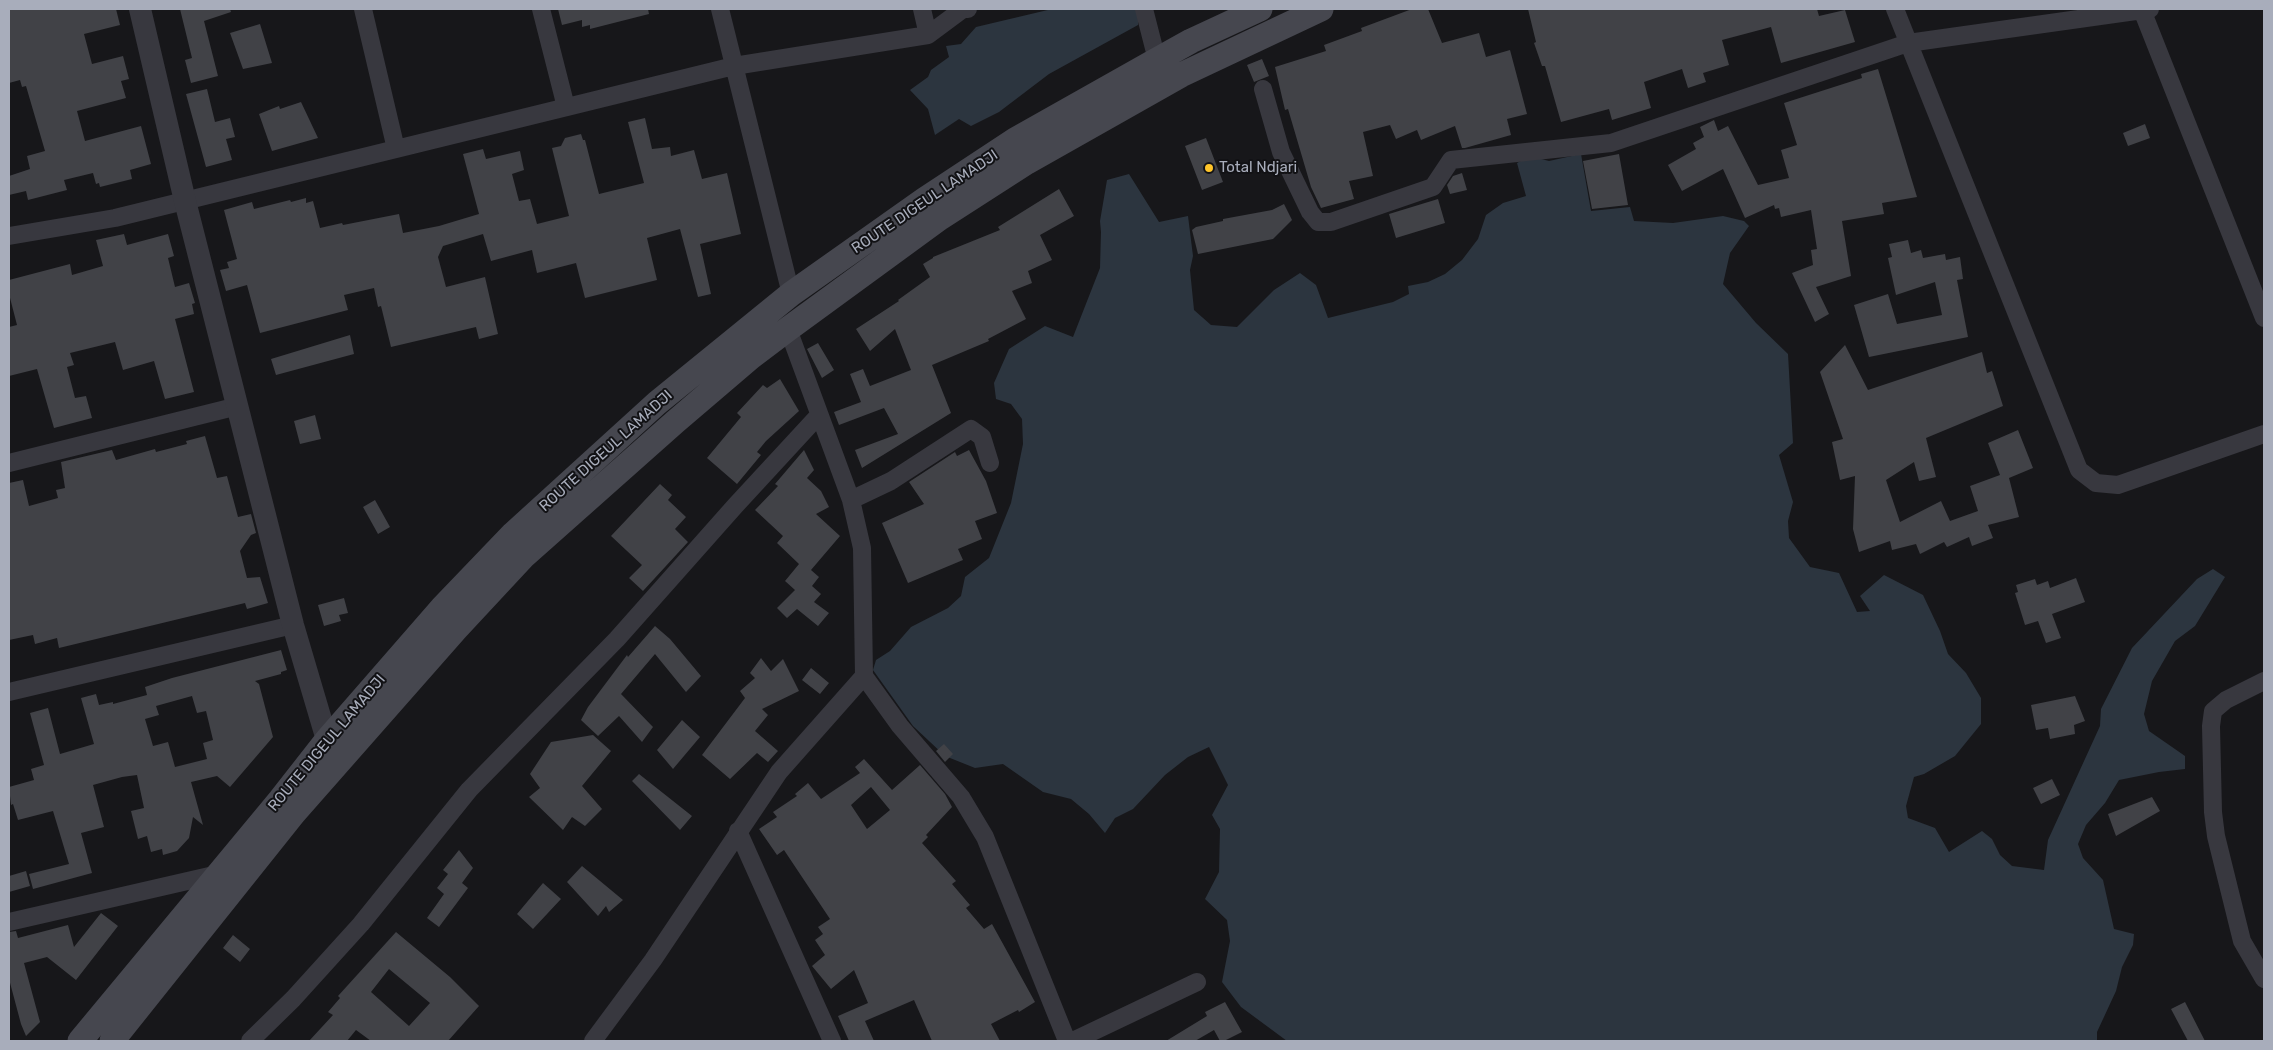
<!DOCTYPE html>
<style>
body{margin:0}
#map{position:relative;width:2273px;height:1050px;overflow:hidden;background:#17171a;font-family:Rubik,sans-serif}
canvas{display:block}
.frame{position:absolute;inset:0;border:10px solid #a8adbb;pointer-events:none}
</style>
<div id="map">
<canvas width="2273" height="1050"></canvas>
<div class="frame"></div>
</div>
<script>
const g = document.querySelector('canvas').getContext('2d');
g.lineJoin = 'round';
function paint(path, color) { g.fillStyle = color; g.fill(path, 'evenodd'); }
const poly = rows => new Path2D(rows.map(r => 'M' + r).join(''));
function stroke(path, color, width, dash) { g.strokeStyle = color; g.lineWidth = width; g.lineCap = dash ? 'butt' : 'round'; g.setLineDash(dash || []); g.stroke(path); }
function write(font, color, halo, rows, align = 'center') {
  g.font = font + ' Rubik,sans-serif'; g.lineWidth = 4; g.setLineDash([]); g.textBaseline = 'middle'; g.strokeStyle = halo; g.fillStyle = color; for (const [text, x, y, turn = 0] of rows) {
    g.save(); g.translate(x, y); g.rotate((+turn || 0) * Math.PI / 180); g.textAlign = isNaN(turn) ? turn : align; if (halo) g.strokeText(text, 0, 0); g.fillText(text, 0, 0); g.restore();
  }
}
paint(poly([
 [1052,9,1138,9,1138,25,1049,74,999,112,971,126,959,119,935,135,928,109,910,90,928,77,931,70,949,57,946,46,961,44,976,27],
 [1581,154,1591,211,1630,207,1634,221,1673,223,1723,216,1744,221,1749,226,1730,253,1723,284,1756,323,1788,354,1793,443,1779,455,1793,502,1788,521,1789,538,1810,567,1839,573,1857,612,1870,611,1860,596,1884,575,1923,595,1940,631,1948,654,1966,673,1981,698,1981,724,1955,756,1924,774,1914,777,1906,806,1908,818,1935,828,1949,852,1982,831,1992,839,2000,855,2012,866,2044,870,2048,840,2100,726,2101,709,2132,648,2197,579,2213,569,2225,577,2195,626,2175,641,2152,681,2144,714,2149,731,2185,756,2185,769,2159,772,2119,780,2105,803,2086,825,2078,844,2083,858,2103,880,2114,929,2134,934,2133,945,2122,967,2116,991,2097,1032,2097,1041,1287,1041,1241,1007,1222,982,1230,941,1227,920,1205,899,1219,872,1220,829,1212,815,1228,785,1209,747,1188,757,1165,775,1133,809,1115,818,1105,833,1089,814,1071,799,1043,792,1003,764,975,768,945,756,913,726,873,670,876,660,890,651,911,627,948,608,961,596,965,577,989,558,1011,503,1023,444,1022,419,1011,404,996,399,994,383,1009,349,1045,326,1073,337,1100,268,1101,232,1100,221,1107,180,1129,174,1159,222,1188,216,1193,256,1190,270,1194,310,1211,325,1237,327,1274,290,1300,273,1316,285,1328,318,1393,302,1409,294,1408,286,1428,282,1445,274,1462,260,1478,239,1486,215,1503,203,1526,196,1517,163,1530,156,1549,161]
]), '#2c353f');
paint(poly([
 [9,9,116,9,120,25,84,34,92,64,123,56,129,79,121,81,126,98,77,111,85,141,141,126,151,164,130,170,132,179,100,187,99,183,96,184,93,173,64,180,67,190,28,200,26,191,9,195,9,176,30,169,27,156,45,151,26,86,22,87,20,80,9,83],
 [180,9,230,9,231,12,204,21,218,76,191,83,185,60,192,58],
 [558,9,648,9,649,14,590,29,590,25,582,27,582,20,562,25],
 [1412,9,1428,9,1442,43,1479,33,1486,57,1510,50,1527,114,1507,119,1511,135,1465,148,1462,148,1455,126,1421,140,1417,130,1396,139,1390,125,1363,132,1373,176,1349,181,1354,199,1321,208,1311,187,1288,109,1285,110,1275,67,1326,51,1324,45,1362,31,1361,28],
 [1528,9,1817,9,1819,16,1845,10,1855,42,1781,63,1771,27,1722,40,1729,65,1703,73,1706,82,1688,88,1682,69,1644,82,1651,108,1612,120,1609,109,1561,122,1545,66,1542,66,1534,43,1536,42],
 [260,24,272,63,243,69,230,33],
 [1262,59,1269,76,1254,82,1247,65],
 [1878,69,1917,197,1882,203,1884,214,1842,221,1851,276,1816,287,1829,314,1815,322,1792,273,1813,265,1811,250,1817,249,1811,210,1781,217,1779,208,1775,209,1774,205,1745,218,1723,169,1682,191,1668,165,1696,149,1693,143,1704,137,1700,127,1714,120,1718,131,1728,126,1758,185,1789,178,1781,150,1797,145,1784,103,1862,78,1861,74],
 [207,89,215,122,230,118,235,137,226,139,232,160,206,167,186,94],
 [301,102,318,138,272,151,259,114,279,106,280,109],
 [645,118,652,149,670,147,671,156,694,150,702,179,727,173,741,234,700,244,711,294,698,297,680,229,647,238,657,280,585,298,576,263,537,273,532,250,491,261,483,234,443,246,438,257,446,287,485,277,498,334,479,339,476,327,391,347,381,306,378,307,374,288,344,295,348,310,260,333,247,285,226,291,220,270,229,268,227,262,237,259,224,210,252,202,254,209,290,200,291,202,306,198,306,203,313,201,320,228,342,223,343,225,399,214,403,233,439,226,479,214,463,154,483,149,486,159,520,151,524,170,512,174,519,201,530,199,537,224,569,216,552,148,561,146,565,138,581,134,583,140,585,140,599,194,644,183,628,122],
 [2145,124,2150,138,2128,146,2123,133],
 [1206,138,1223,182,1202,190,1185,146],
 [1619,154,1628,205,1592,209,1583,161],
 [1462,173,1467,190,1450,194,1447,185,1453,176],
 [1059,189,1074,216,1040,235,1052,260,1028,271,1032,283,1012,291,1026,319,988,339,989,341,932,365,951,413,862,468,855,450,898,434,884,408,839,425,834,412,861,402,850,374,863,369,870,386,911,370,895,329,870,351,856,329,899,301,898,300,930,277,923,264,933,258,933,257,1000,230,998,227],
 [1438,199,1445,223,1396,238,1389,214],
 [1284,204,1292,220,1273,239,1198,254,1192,230,1196,227,1223,221,1223,219,1272,210],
 [124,234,127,245,168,234,174,256,168,258,175,287,189,283,195,303,192,304,194,314,175,319,194,392,165,399,154,361,123,370,115,342,70,353,74,365,67,367,75,398,86,396,92,418,54,428,37,369,9,376,9,327,17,325,9,294,9,280,70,264,72,275,103,266,96,240],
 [1908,240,1911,253,1921,250,1923,258,1945,254,1946,260,1960,257,1963,279,1957,280,1968,337,1869,357,1854,305,1888,294,1897,324,1942,315,1935,282,1896,295,1888,258,1892,257,1889,244],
 [350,335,354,354,276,375,271,359],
 [818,343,834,370,822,378,807,349],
 [1845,345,1868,390,1982,352,1987,373,1992,371,2003,406,1926,438,1936,477,1919,481,1914,462,1886,480,1900,522,1941,501,1950,521,1978,511,1970,486,2000,475,1988,443,2018,430,2033,468,2009,478,2019,517,1988,525,1993,538,1972,546,1969,537,1947,547,1944,542,1920,554,1916,544,1892,550,1890,541,1859,552,1853,529,1855,476,1840,480,1832,442,1843,439,1820,372],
 [780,379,799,411,766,441,757,452,761,455,737,484,707,458,741,417,737,413,763,385,767,388],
 [315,415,321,439,300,444,294,421],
 [205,436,217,478,227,476,238,517,251,514,256,533,251,535,240,551,247,578,260,577,268,603,247,609,245,603,59,648,57,638,35,644,33,635,9,640,9,483,23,480,29,506,58,498,56,490,65,488,61,462,112,450,116,460,155,449,156,452,187,444,186,441],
 [804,450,814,470,807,478,821,491,829,507,816,514,840,536,811,570,819,577,812,586,821,594,814,602,829,613,818,626,797,609,787,618,777,608,795,590,785,581,799,564,777,543,783,536,755,510,778,486,775,484],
 [969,450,986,481,997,513,975,521,982,539,958,549,963,560,908,583,882,523,924,504,909,482,955,452,957,456],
 [660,484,672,495,668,500,686,517,675,529,688,542,643,591,629,578,642,565,611,536],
 [375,500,390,527,378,534,363,507],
 [2076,578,2085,602,2052,614,2061,638,2046,643,2038,621,2025,625,2015,593,2018,592,2016,585,2035,579,2037,585,2048,581,2050,588],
 [344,598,348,613,339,615,341,621,324,626,318,605],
 [655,626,670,639,701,676,686,692,655,654,621,694,653,727,642,742,619,716,598,736,581,720,588,707,627,655,628,657],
 [281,650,287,670,281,672,281,674,255,681,259,684,273,737,230,787,217,776,191,782,203,825,193,817,189,838,177,851,163,855,162,849,151,852,147,836,138,839,131,811,144,808,137,775,122,777,93,785,104,827,81,833,92,873,33,889,29,874,69,864,53,811,18,820,13,804,11,805,9,787,34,780,31,769,44,765,30,713,48,708,60,754,94,744,81,698,96,694,99,705,113,702,113,704,147,695,145,687,172,678],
 [192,696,197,713,206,711,213,740,203,743,207,759,175,767,168,742,153,746,145,719,159,715,156,706],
 [761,658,771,671,783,659,799,691,762,709,768,715,755,731,778,751,768,762,757,753,730,779,702,755,745,698,740,691,755,678,750,673],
 [811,668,829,683,820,694,802,680],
 [2075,696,2085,721,2074,725,2075,734,2050,739,2048,728,2036,730,2031,705],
 [682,720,700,737,673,769,657,750],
 [593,735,611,751,582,786,602,809,585,826,572,817,563,830,529,797,540,788,530,774,551,742],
 [944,744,953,754,945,762,936,751],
 [864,759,892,790,920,765,945,794,952,807,926,835,928,837,922,843,956,881,952,884,970,905,966,908,984,929,992,924,1035,1002,1019,1012,1018,1010,991,1024,1000,1041,932,1041,914,1000,865,1021,874,1041,849,1041,838,1016,868,1003,854,970,831,989,812,966,825,955,815,940,823,934,818,927,830,919,784,850,777,855,759,829,777,817,773,812,797,796,795,794,808,783,821,799,860,773,855,767],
 [871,787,890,810,867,829,851,805],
 [639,774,692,816,680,830,632,781],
 [2052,779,2060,795,2041,804,2033,788],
 [2152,797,2160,811,2116,836,2108,814],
 [459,850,473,868,462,883,468,888,439,927,427,918,444,894,437,888,448,874,443,870],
 [582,866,623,900,609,912,606,906,598,916,567,882],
 [26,871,30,886,9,892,9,876],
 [543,883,561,899,533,929,517,914],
 [101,913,118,926,76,980,47,957,24,963,40,1022,26,1036,21,1024,9,979,9,932,16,931,18,938,68,925,74,947],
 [396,932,450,977,479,1006,448,1041,371,1041,356,1030,347,1041,309,1041,333,1015,328,1012,340,998,338,996],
 [389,969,430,1003,409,1026,371,992],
 [233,935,250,949,240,962,223,948],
 [1225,1002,1242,1032,1224,1041,1220,1041,1214,1030,1195,1041,1166,1041,1207,1016,1205,1012],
 [2185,1002,2205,1041,2188,1041,2171,1009]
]), '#414247');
stroke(poly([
 [363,9,396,149],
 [541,9,566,107],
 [720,9,791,294],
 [922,9,928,35],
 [1144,9,1157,60],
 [1895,9,2079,470,2096,483,2118,485,2264,434],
 [2142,10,2264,318],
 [1263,89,1281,152,1310,212,1318,222,1331,222,1433,187,1451,160,1611,143,1908,43,2150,9],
 [9,236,115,218,734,66,928,35,963,9,968,9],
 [788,329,851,500,862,548,864,676,900,726,961,797,985,837,1067,1041],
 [9,463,238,406],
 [851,500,891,481,971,429,982,437,990,463],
 [2264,681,2226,700,2213,711,2211,726,2213,812,2216,836,2242,941,2264,979],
 [9,692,293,625],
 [738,831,832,1041],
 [9,922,218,874],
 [250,1041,293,999,361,924,469,790,617,639,735,506,819,415],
 [593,1041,653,960,779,772,864,676],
 [1073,1041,1197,982]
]), '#38383f', 18);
stroke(poly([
 [140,9,185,201,293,625,327,740]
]), '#38383f', 22);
stroke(poly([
 [80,1041,280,800,327,740,442,608,513,534,657,403,791,294,924,200,1015,140,1157,60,1191,41,1260,9],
 [112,1041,294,813,456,629,523,557,675,422,751,357,788,329,940,218,1027,162,1181,75,1321,9]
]), '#46474f', 25);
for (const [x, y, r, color] of [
 [1209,168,5,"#ffc52a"]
]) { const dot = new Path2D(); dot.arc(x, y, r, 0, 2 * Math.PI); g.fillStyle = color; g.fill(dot); stroke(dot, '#121215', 2); }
write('15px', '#a8adbb', '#121215', [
 ["Total Ndjari",1219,168]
], 'left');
write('15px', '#a8adbb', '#121215', [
 ["ROUTE DIGEUL LAMADJI",925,202,-34],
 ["ROUTE DIGEUL LAMADJI",606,451,-42],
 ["ROUTE DIGEUL LAMADJI",327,743,-50]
]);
</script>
